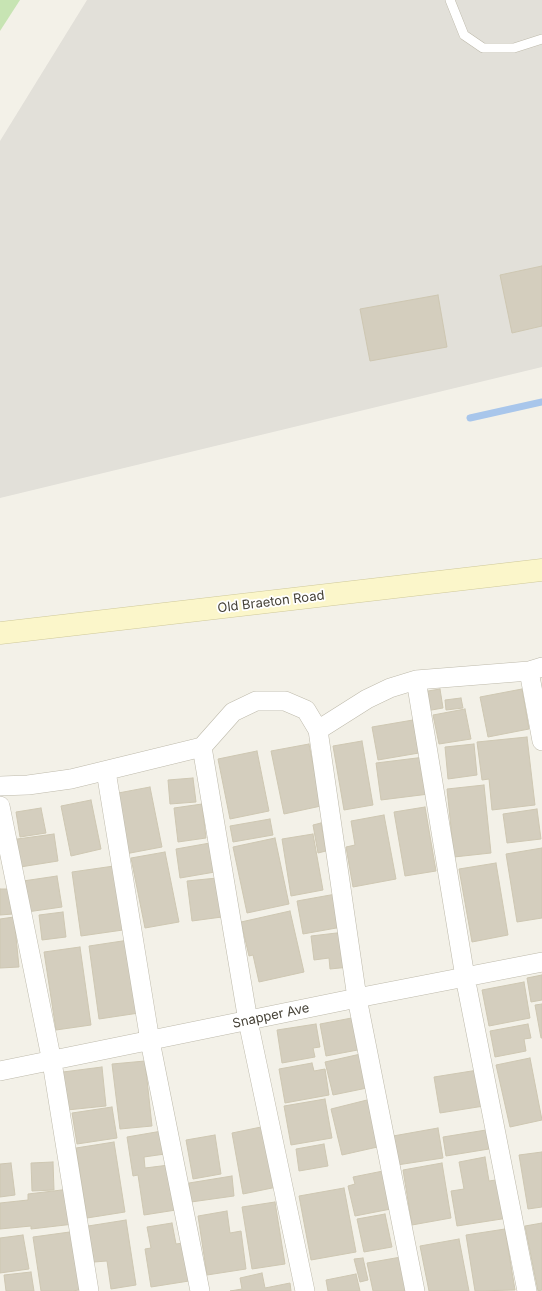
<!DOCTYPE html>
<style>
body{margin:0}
canvas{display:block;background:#f3f1e8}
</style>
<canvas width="542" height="1291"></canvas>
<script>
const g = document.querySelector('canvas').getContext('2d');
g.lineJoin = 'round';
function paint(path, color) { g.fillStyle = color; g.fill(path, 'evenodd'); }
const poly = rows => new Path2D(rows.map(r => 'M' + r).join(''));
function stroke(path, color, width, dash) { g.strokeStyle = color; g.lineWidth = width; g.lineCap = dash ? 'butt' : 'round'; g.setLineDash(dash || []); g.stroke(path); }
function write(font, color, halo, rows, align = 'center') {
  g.font = font + ' Inter,sans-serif'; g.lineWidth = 3.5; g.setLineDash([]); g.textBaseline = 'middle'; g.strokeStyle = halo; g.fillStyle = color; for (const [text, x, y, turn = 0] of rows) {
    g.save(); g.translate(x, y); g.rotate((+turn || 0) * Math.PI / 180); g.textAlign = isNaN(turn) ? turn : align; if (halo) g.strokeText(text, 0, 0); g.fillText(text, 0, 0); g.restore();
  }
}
paint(poly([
 [87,0,542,0,542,367,0,498,0,141]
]), '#e2e0d9');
paint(poly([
 [0,0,20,0,0,31]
]), '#c7e4b3');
stroke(poly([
 [470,418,542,402]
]), '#a8c6eb', 7);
const building = poly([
 [542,266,542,326,512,333,500,275,542,266],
 [438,295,447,347,370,361,360,309,438,295],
 [440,689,443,708,426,711,422,692,440,689],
 [522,689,529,729,488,737,480,697,522,689],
 [461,698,463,708,446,710,445,700,461,698],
 [465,709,471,739,439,744,433,715,465,709],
 [413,720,419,753,378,760,372,727,413,720],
 [527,737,535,805,492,810,489,779,482,780,477,742,527,737],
 [362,741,373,805,344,810,333,746,362,741],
 [309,744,321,806,284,814,271,751,309,744],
 [474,744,477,775,448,779,445,747,474,744],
 [257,751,269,811,230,819,218,759,257,751],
 [425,757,429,794,381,800,376,763,425,757],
 [193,778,196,802,170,804,168,780,193,778],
 [484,785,491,853,454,857,447,789,484,785],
 [150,787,162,847,125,854,113,794,150,787],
 [91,800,101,849,71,856,61,806,91,800],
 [202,804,206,838,178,842,174,808,202,804],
 [425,807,436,871,405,876,394,812,425,807],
 [41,808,46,833,20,837,16,812,41,808],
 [537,809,541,839,507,843,503,814,537,809],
 [384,815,396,879,353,887,346,847,355,845,351,821,384,815],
 [270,819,273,835,233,842,230,826,270,819],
 [321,823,326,851,318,853,313,825,321,823],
 [54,834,58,861,14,868,10,840,54,834],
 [313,834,323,890,291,896,282,839,313,834],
 [275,838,289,904,247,913,233,847,275,838],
 [210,843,215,872,180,878,176,849,210,843],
 [542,848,542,918,517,922,506,854,542,848],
 [165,852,179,922,145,928,131,858,165,852],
 [496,863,508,935,472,942,459,869,496,863],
 [114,866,123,930,81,936,72,872,114,866],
 [57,876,62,907,27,912,23,881,57,876],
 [217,878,222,917,192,921,187,881,217,878],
 [0,889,12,889,13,914,0,915,0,889],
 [336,894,342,927,303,934,297,901,336,894],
 [290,911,304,972,259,982,253,955,249,956,241,922,290,911],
 [63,912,66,937,42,940,39,915,63,912],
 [14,917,19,967,0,968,0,919,14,917],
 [345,932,350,967,330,969,329,958,314,960,311,936,345,932],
 [129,940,139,1013,99,1019,89,946,129,940],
 [80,947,91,1025,56,1030,44,952,80,947],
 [542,975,542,1000,531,1002,527,978,542,975],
 [524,982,530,1018,489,1026,482,990,524,982],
 [542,1004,542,1038,541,1038,535,1005,542,1004],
 [357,1017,363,1049,326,1056,320,1024,357,1017],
 [316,1024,320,1047,313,1048,315,1057,282,1063,277,1030,316,1024],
 [528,1024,531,1038,524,1039,526,1051,495,1057,490,1031,528,1024],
 [365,1053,372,1087,333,1095,325,1062,365,1053],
 [530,1058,542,1120,510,1127,496,1065,530,1058],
 [145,1061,152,1126,120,1129,112,1064,145,1061],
 [312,1063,314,1071,325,1069,329,1095,285,1103,279,1069,312,1063],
 [102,1067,106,1106,67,1110,63,1072,102,1067],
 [478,1070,484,1106,440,1113,434,1077,478,1070],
 [325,1099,332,1138,291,1145,284,1106,325,1099],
 [371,1099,382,1146,342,1155,331,1109,371,1099],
 [112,1107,117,1138,77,1144,72,1113,112,1107],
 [266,1126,277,1187,243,1194,232,1133,266,1126],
 [438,1128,443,1158,397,1165,393,1136,438,1128],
 [486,1130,489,1149,446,1156,443,1137,486,1130],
 [162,1131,165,1154,144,1157,145,1168,169,1165,176,1210,144,1215,138,1175,133,1176,127,1137,162,1131],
 [215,1135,221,1174,193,1179,186,1140,215,1135],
 [114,1142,125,1212,87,1218,76,1148,114,1142],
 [324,1144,328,1166,299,1171,296,1149,324,1144],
 [542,1152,542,1207,528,1209,519,1155,542,1152],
 [485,1157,489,1181,502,1179,508,1218,457,1226,451,1191,464,1189,459,1162,485,1157],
 [53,1162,54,1190,32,1191,31,1163,53,1162],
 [11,1163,15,1195,0,1197,0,1164,11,1163],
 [442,1163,451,1218,412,1225,403,1170,442,1163],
 [388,1170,396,1208,355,1216,348,1186,355,1184,353,1177,388,1170],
 [232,1176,234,1196,191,1202,189,1183,232,1176],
 [344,1188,356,1252,311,1260,299,1196,344,1188],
 [70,1189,74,1224,31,1229,31,1226,0,1229,0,1203,28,1200,28,1194,70,1189],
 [275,1202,285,1264,252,1269,242,1207,275,1202],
 [227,1211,230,1233,241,1231,246,1269,207,1275,198,1216,227,1211],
 [385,1214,392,1247,364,1252,357,1219,385,1214],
 [126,1220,136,1285,111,1289,107,1261,94,1262,88,1226,126,1220],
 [172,1223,176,1244,183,1243,189,1281,151,1287,145,1249,151,1248,147,1227,172,1223],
 [542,1223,542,1290,538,1291,525,1226,542,1223],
 [505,1229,515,1290,475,1291,466,1235,505,1229],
 [77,1231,86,1289,72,1291,41,1291,33,1237,77,1231],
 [23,1235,29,1269,0,1273,0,1238,23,1235],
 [459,1239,469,1291,429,1291,420,1246,459,1239],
 [401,1257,408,1291,373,1291,367,1263,401,1257],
 [363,1258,368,1280,360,1282,354,1259,363,1258],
 [31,1272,34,1291,6,1291,4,1275,31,1272],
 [262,1273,265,1288,290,1283,291,1291,230,1291,242,1289,240,1278,262,1273],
 [356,1274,360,1291,328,1291,326,1280,356,1274]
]);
paint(building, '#d4cebe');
stroke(building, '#cec7b2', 1);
const lane = poly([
 [450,0,464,35,483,48,514,48,542,39]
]);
const street = poly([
 [529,671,542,741],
 [416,680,465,977,527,1291],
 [318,730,357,998,415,1291],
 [202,747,248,1021,305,1291],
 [106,771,150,1041,200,1291],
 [0,786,28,785,71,779,202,747,233,712,256,701,285,701,306,710,318,730,367,699,390,688,416,680,529,671,542,667],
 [0,806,52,1062,89,1291],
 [0,1071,357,998,542,962]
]);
const secondary = poly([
 [0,633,542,570]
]);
stroke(lane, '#bebaab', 10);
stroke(street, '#bebaab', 20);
stroke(secondary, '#cfc99a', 23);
stroke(lane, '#fff', 9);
stroke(street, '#fff', 19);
stroke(secondary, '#fbf6ca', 22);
write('13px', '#464237', '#fff', [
 ["Old Braeton Road",271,602,-7],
 ["Snapper Ave",271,1016,-12]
]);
</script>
